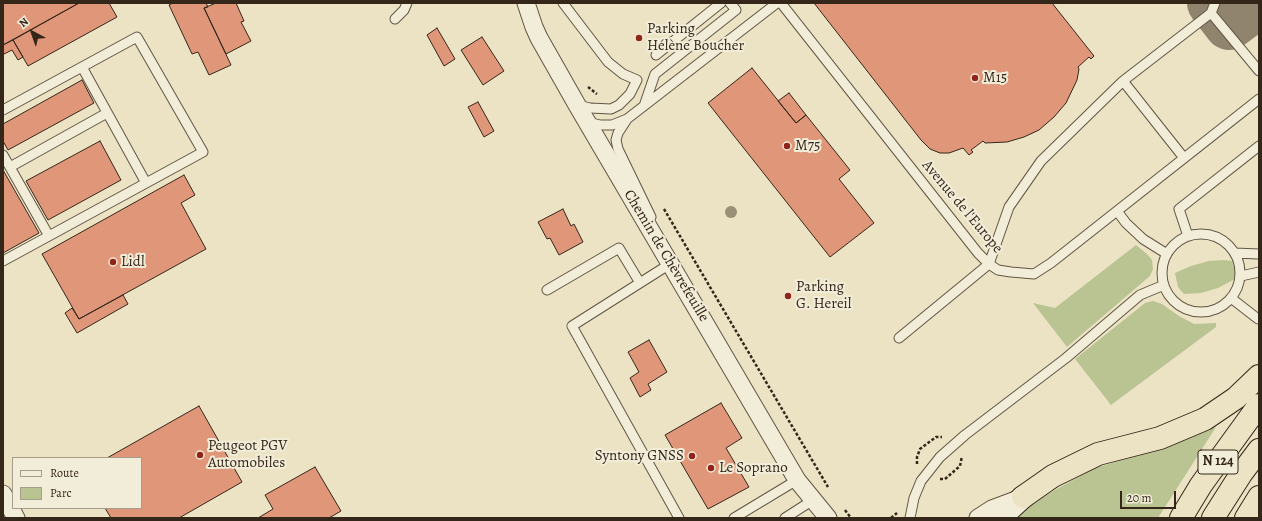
<!DOCTYPE html>
<meta charset="utf-8">
<style>
body{margin:0}
#map{position:relative;width:1262px;height:521px;overflow:hidden;background:#ebe3c4;font-family:Alegreya,serif}
canvas{display:block}
.frame{position:absolute;inset:0;border:4px solid #35261a;pointer-events:none}
.legend{position:absolute;left:12px;top:457px;width:130px;height:52px;box-sizing:border-box;background:#f2edd9;border:1px solid #a69d8d;margin:0;padding:5px 7px;list-style:none;font-size:12px;color:#35261a}
.legend li{display:flex;align-items:center;gap:8px;height:20px}
.legend b{width:20px;border:1px solid #a69d8d}
.north{position:absolute;left:12px;top:12px;width:40px;height:40px;-webkit-text-stroke:3px #f2edd9;paint-order:stroke;rotate:319deg;font-size:11px;font-weight:700;line-height:16px;text-align:center;color:#35261a}
.north::after{content:'';display:block;margin:auto;width:14px;height:18px;background:#35261a;clip-path:polygon(50% 0,100% 100%,50% 72%,0 100%)}
.scale{position:absolute;left:1120px;top:491px;width:56px;height:18px;box-sizing:border-box;border:2px solid #35261a;border-top:0;padding-left:5px;font-size:12px;line-height:14px;white-space:nowrap;color:#35261a;-webkit-text-stroke:3px #f2edd9;paint-order:stroke}
</style>
<div id="map">
<canvas width="1262" height="521"></canvas>
<div class="frame"></div>
<ul class="legend">
<li><b style="height:5px;background:#f2edd9"></b>Route</li>
<li><b style="height:11px;background:#bac392"></b>Parc</li>
</ul>
<div class="north">N</div>
<div class="scale">20 m</div>
</div>
<script>
const g = document.querySelector('canvas').getContext('2d');
g.lineJoin = 'round';
function paint(path, color) { g.fillStyle = color; g.fill(path, 'evenodd'); }
const poly = rows => new Path2D(rows.map(r => 'M' + r).join(''));
function stroke(path, color, width, dash) { g.strokeStyle = color; g.lineWidth = width; g.lineCap = dash ? 'butt' : 'round'; g.setLineDash(dash || []); g.stroke(path); }
function write(font, color, halo, rows, align = 'center') {
  g.font = font + ' Alegreya,serif'; g.lineWidth = 4; g.setLineDash([]); g.textBaseline = 'middle'; g.strokeStyle = halo; g.fillStyle = color; for (const [text, x, y, turn = 0] of rows) {
    g.save(); g.translate(x, y); g.rotate((+turn || 0) * Math.PI / 180); g.textAlign = isNaN(turn) ? turn : align; if (halo) g.strokeText(text, 0, 0); g.fillText(text, 0, 0); g.restore();
  }
}
paint(poly([
 [1136,245,1147,254,1152,260,1153,269,1150,276,1067,347,1033,303,1055,308],
 [1224,260,1232,261,1236,274,1235,279,1218,288,1201,293,1184,294,1178,287,1175,273,1191,266,1209,261],
 [1153,301,1162,304,1179,316,1194,324,1216,323,1216,327,1111,405,1075,359,1145,303],
 [1216,427,1158,518,1012,518,1055,490,1095,468,1173,445]
]), '#bac392');
stroke(poly([
 [1212,3,1229,25,1259,3]
]), '#90846f', 50);
const building = poly([
 [3,3,79,3,3,45,3,3],
 [79,3,109,3,117,17,28,66,13,40,79,3],
 [173,3,206,3,208,7,204,8,231,65,209,75,198,52,192,54,169,5,173,3],
 [216,3,236,3,244,21,241,22,251,41,226,54,204,8,216,3],
 [814,3,1052,3,1094,56,1091,59,1089,57,1078,67,1079,69,1077,80,1066,103,1054,117,1039,130,1024,137,1007,142,985,143,983,141,971,150,973,152,969,155,963,148,949,153,940,153,930,149,921,140,814,3],
 [437,28,455,59,444,66,427,35,437,28],
 [482,37,504,71,483,85,461,50,482,37],
 [13,40,23,57,18,60,12,50,4,54,3,52,3,45,13,40],
 [752,68,796,123,806,115,850,170,839,179,874,223,830,257,708,103,752,68],
 [82,80,94,103,8,150,3,141,3,124,82,80],
 [789,93,806,115,796,123,778,101,789,93],
 [478,102,494,131,484,137,468,107,478,102],
 [100,141,121,180,48,220,26,181,100,141],
 [3,170,39,233,3,253,3,170],
 [184,175,195,195,181,203,206,249,79,319,42,254,184,175],
 [563,209,571,226,574,224,583,242,559,255,550,238,547,239,538,222,563,209],
 [123,295,128,304,77,333,65,313,72,308,79,319,123,295],
 [649,340,667,372,648,384,651,390,640,397,630,378,639,372,628,352,649,340],
 [721,403,742,438,726,448,749,487,708,509,665,435,721,403],
 [199,406,242,482,179,518,111,518,105,508,141,508,141,458,107,458,199,406],
 [315,467,341,511,329,518,258,518,273,509,265,495,315,467]
]);
paint(building, '#df9679');
stroke(building, '#35261a', 1);
const lane = poly([
 [563,3,608,62,623,74,637,80,630,94,619,105,611,109,590,108,577,105],
 [781,3,978,253,989,264,998,270,1011,272,1034,274,1051,263,1259,99],
 [1215,3,1211,13,1259,71],
 [395,19,404,10,407,3],
 [656,55,721,3],
 [82,67,146,183],
 [1123,81,1184,158],
 [644,106,655,74,736,10,730,3],
 [3,110,137,37,203,152,3,261],
 [627,119,618,133,616,140,618,149,651,217],
 [587,122,600,125,612,125,627,119,777,3],
 [3,155,49,236],
 [10,167,107,113],
 [1117,211,1126,223,1143,239,1167,254],
 '1162 273a39 39 0 1 1 78 0a39 39 0 1 1-78 0Z',
 [1188,236,1179,209,1259,146],
 [1235,253,1259,254],
 [673,262,572,326,679,518],
 [1241,276,1259,272],
 [547,290,619,248,640,283],
 [1231,298,1258,319],
 [899,338,989,264,1009,207,1041,161,1123,81,1211,13],
 [734,518,797,480],
 [785,518,813,500],
 [910,518,914,498,921,481,940,457,965,435,1066,358,1140,295,1164,285]
]);
const street = poly([
 [526,3,534,27,539,38,577,105,797,480,828,518],
 [3,494,16,518],
 [978,518,992,509,1016,500]
]);
const secondary = poly([
 [1000,518,1023,497]
]);
const highway = poly([
 [1023,497,1053,476,1098,454,1160,438,1205,419,1236,398,1259,376],
 [1181,518,1201,485,1259,405],
 [1213,518,1241,474,1259,450],
 [1246,518,1259,497]
]);
stroke(lane, '#625544', 11);
stroke(street, '#625544', 19);
stroke(secondary, '#35261a', 24);
stroke(highway, '#35261a', 24);
stroke(poly([
 [588,87,597,94],
 [664,209,828,487],
 [917,464,917,457,920,449,936,437,942,437],
 [940,479,945,479,960,466,962,456],
 [845,510,851,518],
 [891,518,897,513]
]), '#35261a', 2.5, [3, 2]);
stroke(lane, '#f2edd9', 9);
stroke(street, '#f2edd9', 17);
stroke(secondary, '#f2edd9', 22);
stroke(highway, '#ebe3c4', 22);
g.fillStyle = '#999077';
for (const [x, y] of [
 [731,212]
]) { g.beginPath(); g.arc(x, y, 6, 0, 2 * Math.PI); g.fill(); }
for (const [x, y, r, color] of [
 [639,38,4,"#8f2418"],
 [975,78,4,"#8f2418"],
 [787,146,4,"#8f2418"],
 [113,262,4,"#8f2418"],
 [788,296,4,"#8f2418"],
 [200,455,4,"#8f2418"],
 [692,456,4,"#8f2418"],
 [711,468,4,"#8f2418"]
]) { const dot = new Path2D(); dot.arc(x, y, r, 0, 2 * Math.PI); g.fillStyle = color; g.fill(dot); stroke(dot, '#f2edd9', 1.5); }
for (const [x, y, w] of [
 [1218,462,40]
]) { const box = new Path2D(); box.roundRect(x - w / 2, y - 12, w, 24, 3); g.fillStyle = '#f2edd9'; g.fill(box); stroke(box, '#35261a', 1); }
write('bold 14px', '#35261a', null, [
 ["N 124",1218,462]
]);
write('15px', '#35261a', '#f2edd9', [
 ["Parking",647,29],
 ["Hélène Boucher",647,46],
 ["M15",983,78],
 ["M75",795,146],
 ["Lidl",121,262],
 ["Parking",796,287],
 ["G. Hereil",796,304],
 ["Peugeot PGV",208,446],
 ["Automobiles",208,463],
 ["Syntony GNSS",684,456,"right"],
 ["Le Soprano",719,468]
], 'left');
write('15px', '#35261a', '#f2edd9', [
 ["Avenue de l'Europe",962,207,50],
 ["Chemin de Chèvrefeuille",666,256,59]
]);
</script>
